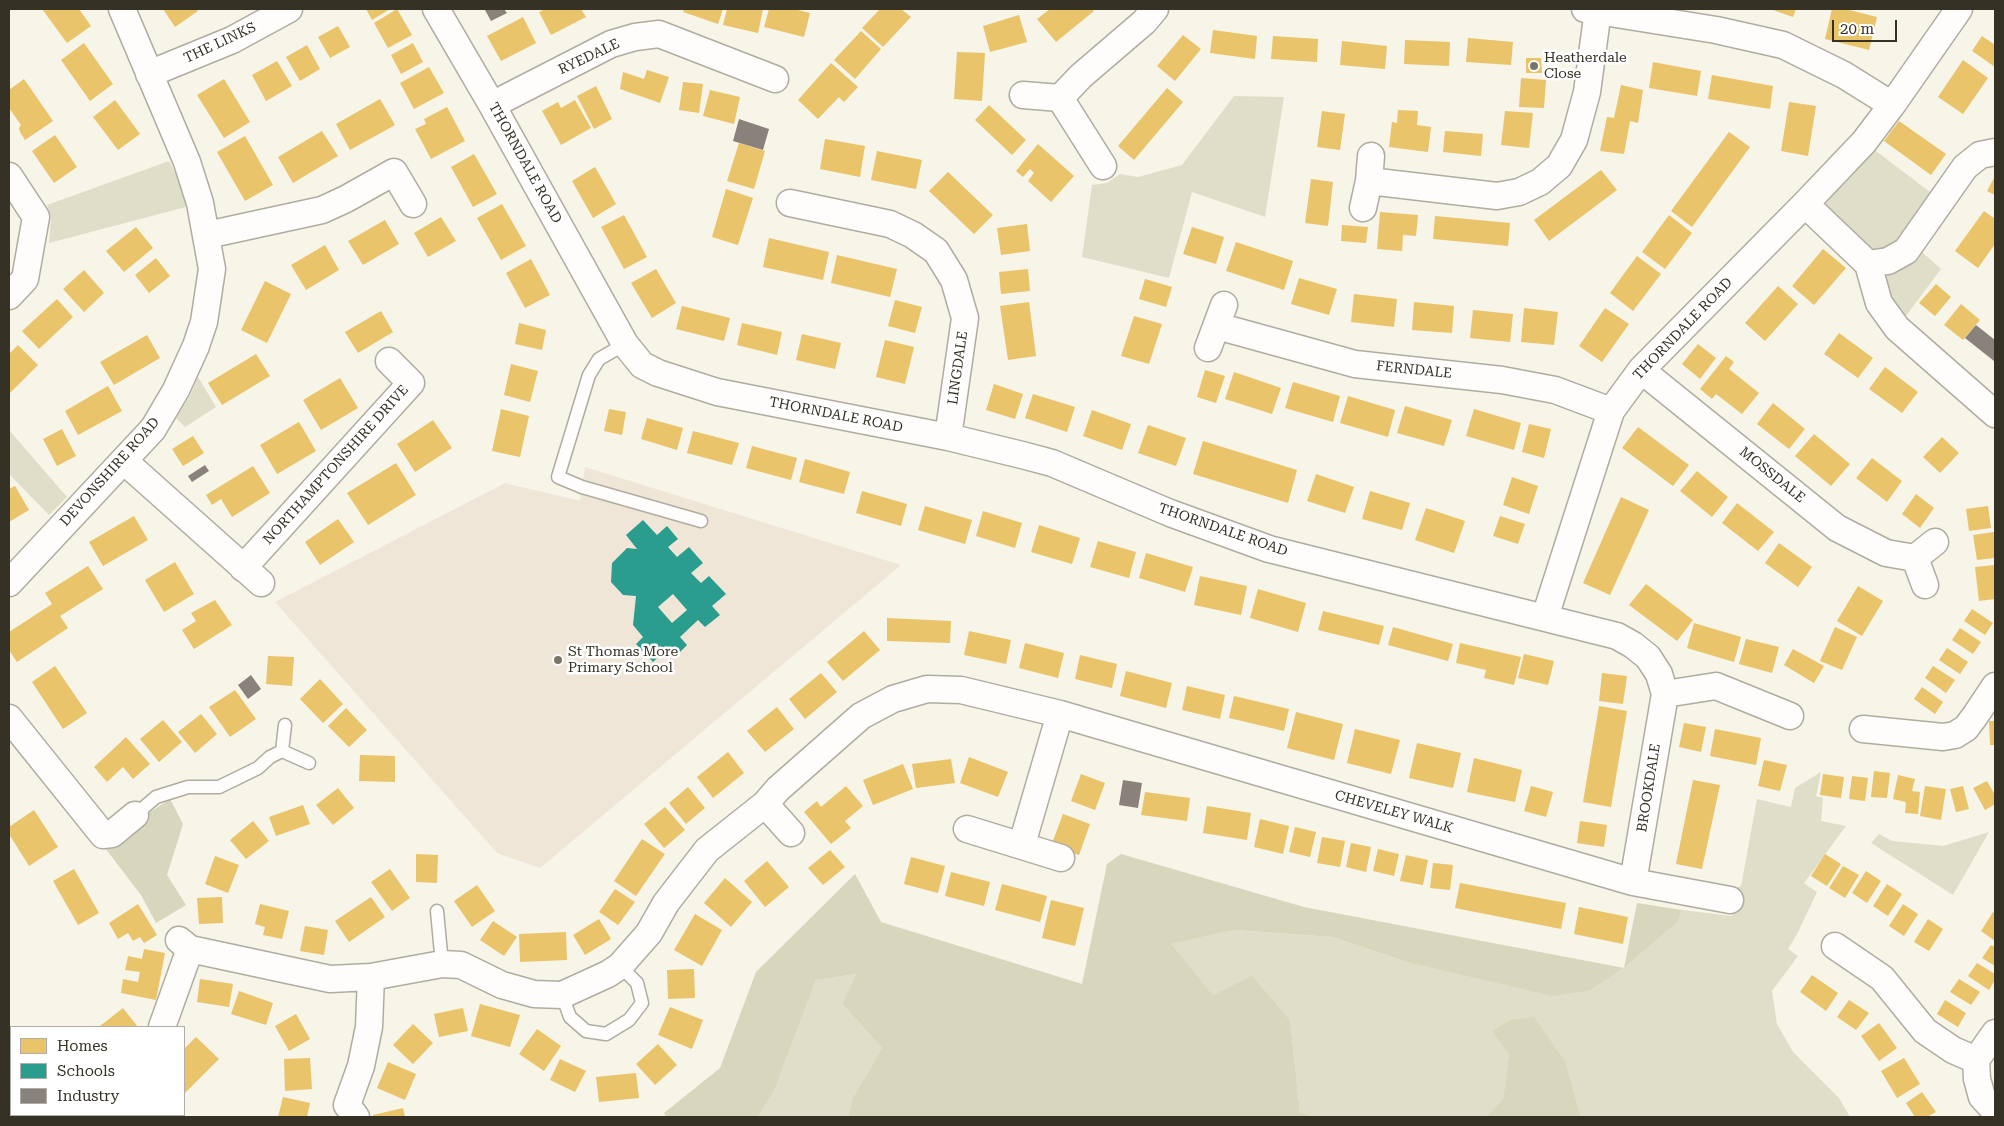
<!DOCTYPE html>
<style>
body{margin:0}
#map{position:relative;width:2004px;height:1126px;overflow:hidden;background:#f7f4e8;font-family:"Roboto Serif",serif}
canvas{display:block}
.frame{position:absolute;inset:0;border:10px solid #353124;pointer-events:none}
.legend{position:absolute;left:10px;top:1026px;width:175px;height:90px;box-sizing:border-box;background:#fff;border:1px solid #aeada7;margin:0;padding:6px 9px;list-style:none;font-size:15px;color:#353124}
.legend li{display:flex;align-items:center;gap:10px;height:25px}
.legend b{width:25px;border:1px solid #aeada7}
.scale{position:absolute;left:1832px;top:20px;width:65px;height:22px;box-sizing:border-box;border:2px solid #353124;border-top:0;padding-left:6px;font-size:15px;line-height:18px;white-space:nowrap;color:#353124;-webkit-text-stroke:4px #fff;paint-order:stroke}
</style>
<div id="map">
<canvas width="2004" height="1126"></canvas>
<div class="frame"></div>
<ul class="legend">
<li><b style="height:14px;background:#e9c46a"></b>Homes</li>
<li><b style="height:14px;background:#2a9d8f"></b>Schools</li>
<li><b style="height:14px;background:#8a817c"></b>Industry</li>
</ul>
<div class="scale">20 m</div>
</div>
<script>
const g = document.querySelector('canvas').getContext('2d');
g.lineJoin = 'round';
function paint(path, color) { g.fillStyle = color; g.fill(path, 'evenodd'); }
const poly = rows => new Path2D(rows.map(r => 'M' + r).join(''));
function stroke(path, color, width, dash) { g.strokeStyle = color; g.lineWidth = width; g.lineCap = dash ? 'butt' : 'round'; g.setLineDash(dash || []); g.stroke(path); }
function write(font, color, halo, rows, align = 'center') {
  g.font = font + ' "Roboto Serif",serif'; g.lineWidth = 5; g.setLineDash([]); g.textBaseline = 'middle'; g.strokeStyle = halo; g.fillStyle = color; for (const [text, x, y, turn = 0] of rows) {
    g.save(); g.translate(x, y); g.rotate((+turn || 0) * Math.PI / 180); g.textAlign = isNaN(turn) ? turn : align; if (halo) g.strokeText(text, 0, 0); g.fillText(text, 0, 0); g.restore();
  }
}
paint(poly([
 [585,467,901,565,540,868,497,853,275,602,505,483,580,501]
]), '#f0e6d8');
paint(poly([
 [1234,96,1284,97,1265,217,1192,192,1169,278,1082,257,1092,185,1107,183,1120,174,1138,177,1182,165],
 [1864,142,1942,201,1912,243,1941,269,1897,328,1868,264,1805,204],
 [169,161,180,181,186,207,49,243,51,217,47,205],
 [198,377,216,407,185,427,176,418,190,396],
 [9,430,67,497,49,515,9,474],
 [1821,772,1816,796,1823,798,1821,821,1846,826,1804,883,1817,892,1797,934,1788,949,1798,956,1772,991,1777,1024,1793,1052,1839,1098,1850,1117,1581,1117,1566,1063,1509,1054,1503,1099,1486,1117,1314,1117,1300,1112,1290,1020,1252,975,1213,995,1170,944,1234,930,1333,937,1407,962,1591,990,1624,968,1678,922,1682,910,1732,916,1737,887,1741,886,1757,799,1791,807,1795,788],
 [1989,832,1953,895,1871,843,1879,834,1892,841,1943,846],
 [856,974,842,1004,882,1048,852,1099,848,1117,758,1117,775,1089,816,980]
]), '#dfdfc9');
paint(poly([
 [170,799,183,824,167,875,186,905,156,923,141,895,102,844],
 [1121,854,1304,907,1624,968,1637,903,1682,910,1678,922,1624,968,1591,990,1553,996,1407,962,1333,937,1234,930,1171,944,1213,995,1252,975,1290,1020,1300,1112,1314,1117,848,1117,852,1099,882,1048,842,1004,856,974,816,980,775,1089,758,1117,666,1117,664,1113,720,1068,756,972,855,874,881,922,1082,984,1107,864],
 [1534,1017,1566,1063,1581,1117,1486,1117,1503,1099,1509,1054,1492,1031,1511,1020]
]), '#d7d7bd');
paint(poly([
 [42,9,79,9,91,26,67,43],
 [163,9,196,9,198,11,175,27],
 [366,9,390,9,372,20],
 [397,9,412,35,388,48,374,23],
 [545,9,581,9,586,17,551,35,539,12],
 [684,9,723,9,718,24,683,12],
 [727,9,763,9,758,33,723,25],
 [769,9,794,9,810,13,804,37,764,27],
 [880,9,901,9,911,17,883,47,862,28],
 [1050,9,1092,9,1094,11,1056,42,1037,19],
 [1770,9,1796,9,1793,17],
 [1832,9,1845,9,1877,17,1869,50,1825,39],
 [1019,15,1027,42,990,52,983,26],
 [523,17,536,43,501,61,487,36],
 [338,26,350,47,330,58,318,37],
 [1213,30,1257,36,1255,59,1210,53],
 [861,31,881,49,855,79,834,60],
 [1183,35,1201,49,1175,81,1157,66],
 [1273,36,1318,39,1317,62,1271,59],
 [1982,36,1995,45,1995,67,1972,51],
 [1468,38,1513,42,1511,65,1466,62],
 [1405,40,1450,42,1449,66,1404,64],
 [1342,41,1387,46,1385,69,1340,65],
 [84,43,113,84,90,101,61,60],
 [413,43,423,62,401,74,391,55],
 [307,45,320,69,300,81,286,57],
 [957,52,985,53,982,101,954,99],
 [1526,58,1541,58,1542,73,1526,73],
 [1963,60,1988,78,1963,114,1938,97],
 [277,61,292,86,266,101,252,75],
 [1653,62,1701,71,1697,96,1649,88],
 [831,63,858,87,844,102,839,97,818,119,798,100],
 [429,67,444,93,414,109,400,83],
 [647,70,669,77,660,103,620,89,623,72,644,79],
 [1712,75,1773,86,1770,109,1708,99],
 [1521,78,1546,80,1544,108,1519,107],
 [24,79,53,121,25,140,20,132,19,128,21,125,9,108,9,90],
 [224,79,250,122,224,138,197,95],
 [683,82,703,84,699,113,679,110],
 [1621,85,1643,90,1638,123,1630,121,1624,154,1600,151,1607,117,1614,118],
 [596,86,612,119,594,129,577,96],
 [1167,88,1183,102,1134,160,1118,146],
 [710,90,740,97,734,124,703,116],
 [380,99,395,125,350,150,336,124],
 [115,100,140,134,118,150,93,117],
 [575,100,591,128,561,145,542,111,558,102,561,108],
 [1789,102,1816,106,1808,156,1781,151],
 [989,105,1026,140,1012,155,975,120],
 [447,107,465,141,431,159,415,129,426,124,424,119],
 [1398,110,1418,111,1417,125,1431,127,1428,152,1389,147,1392,122,1397,123],
 [1322,111,1345,114,1340,150,1317,147],
 [1505,111,1533,113,1529,148,1501,145],
 [1899,121,1946,154,1931,175,1884,141],
 [322,131,338,156,293,183,278,157],
 [1445,131,1483,134,1481,156,1443,152],
 [1729,132,1750,147,1692,227,1671,211],
 [55,135,77,167,54,183,32,151],
 [245,136,273,185,245,201,217,152],
 [825,139,865,146,860,177,820,169],
 [739,143,765,151,754,189,727,181],
 [1038,144,1074,176,1051,202,1028,181,1034,173,1030,169,1023,177,1016,171],
 [877,151,922,160,916,189,871,180],
 [474,154,497,194,473,207,451,167],
 [595,167,616,204,593,218,572,181],
 [1601,170,1617,190,1549,241,1534,220],
 [948,172,993,215,974,234,929,191],
 [1995,176,1995,195,1987,191],
 [1311,179,1333,182,1328,226,1305,223],
 [726,189,753,198,738,245,712,237],
 [502,204,526,246,501,260,477,218],
 [1984,211,1995,219,1995,244,1978,268,1955,251],
 [1380,212,1418,215,1416,236,1403,235,1402,251,1377,249],
 [624,215,647,257,624,269,601,227],
 [1669,215,1692,233,1665,269,1642,252],
 [1435,216,1510,223,1508,246,1433,239],
 [441,217,456,241,428,257,414,233],
 [385,220,399,244,363,265,348,241],
 [1027,224,1030,251,1001,255,997,228],
 [1342,225,1368,227,1366,243,1341,241],
 [136,227,153,248,124,272,106,251],
 [1192,227,1224,237,1216,264,1183,254],
 [769,238,829,252,823,280,763,267],
 [1236,242,1293,261,1284,290,1226,271],
 [325,245,339,270,306,290,291,265],
 [1823,249,1846,268,1814,305,1792,286],
 [837,255,897,269,890,297,831,283],
 [1637,256,1661,274,1633,311,1610,293],
 [156,258,170,276,149,293,135,275],
 [531,259,550,295,525,308,506,273],
 [656,269,676,303,652,318,631,283],
 [1028,269,1030,291,1001,294,999,272],
 [84,270,104,293,84,312,63,289],
 [1299,278,1337,289,1329,315,1291,304],
 [1145,279,1172,287,1166,307,1139,299],
 [265,281,291,294,267,343,241,330],
 [1936,284,1951,297,1935,316,1919,303],
 [1778,286,1798,304,1765,341,1745,323],
 [1354,294,1397,299,1394,327,1351,322],
 [57,299,73,317,39,349,22,331],
 [895,300,922,307,915,333,888,326],
 [1029,302,1036,356,1008,360,1000,306],
 [1414,302,1454,306,1452,333,1412,330],
 [1961,304,1980,320,1963,340,1944,325],
 [682,306,730,318,724,341,676,329],
 [1524,308,1558,312,1554,345,1521,342],
 [1605,308,1629,324,1602,362,1579,346],
 [1473,310,1513,314,1510,342,1470,338],
 [381,311,393,332,358,353,345,332],
 [1134,316,1162,324,1149,364,1121,356],
 [519,323,546,330,542,350,515,344],
 [742,323,782,332,777,355,737,345],
 [1839,333,1873,358,1858,378,1824,354],
 [802,334,841,343,835,369,796,360],
 [147,335,160,358,114,385,100,362],
 [885,340,914,347,905,384,876,377],
 [1698,344,1716,358,1700,379,1682,364],
 [18,345,38,365,9,394,9,354],
 [256,354,270,376,222,405,208,383],
 [1726,356,1734,362,1729,369,1759,393,1742,414,1716,394,1712,399,1700,389],
 [511,364,538,371,530,402,504,395],
 [1885,367,1918,392,1902,413,1869,389],
 [1205,370,1225,376,1216,403,1197,397],
 [1234,372,1281,388,1272,414,1225,399],
 [340,378,358,408,321,430,303,400],
 [1293,382,1340,396,1333,422,1285,408],
 [994,384,1023,394,1015,419,986,410],
 [108,386,122,411,78,435,65,411],
 [1033,394,1075,407,1067,432,1025,418],
 [1348,396,1395,410,1388,437,1340,423],
 [1773,403,1805,429,1789,449,1757,424],
 [1405,406,1452,420,1444,446,1397,433],
 [501,409,529,416,520,457,492,451],
 [609,409,626,412,622,435,604,431],
 [1474,409,1521,423,1514,450,1466,436],
 [1092,410,1131,424,1122,450,1083,436],
 [647,418,683,428,677,450,641,439],
 [433,420,452,448,415,472,397,444],
 [299,422,316,451,277,474,260,445],
 [1529,424,1551,429,1544,458,1522,452],
 [1148,425,1186,438,1176,466,1138,453],
 [1638,427,1689,465,1673,486,1622,448],
 [62,429,76,456,57,466,43,439],
 [693,431,739,443,732,465,687,453],
 [1814,434,1850,464,1831,486,1795,456],
 [193,436,204,453,183,466,172,449],
 [1942,437,1959,453,1940,473,1923,457],
 [1203,441,1297,470,1288,503,1193,474],
 [752,446,797,458,791,480,746,468],
 [1872,458,1902,481,1887,502,1856,478],
 [805,459,850,472,844,494,799,482],
 [396,463,416,495,368,525,347,493],
 [253,466,270,493,232,517,221,499,212,505,206,495],
 [1697,471,1728,497,1712,517,1680,491],
 [1316,474,1354,487,1345,513,1307,501],
 [1512,477,1538,486,1529,514,1503,505],
 [15,486,29,510,9,522,9,489],
 [862,491,907,504,901,526,856,513],
 [1370,491,1410,503,1402,530,1362,519],
 [1916,494,1934,508,1920,528,1902,514],
 [1621,497,1649,510,1610,595,1583,583],
 [1737,503,1774,532,1758,551,1722,523],
 [925,506,972,520,965,544,918,530],
 [1988,506,1991,528,1969,531,1966,509],
 [1426,508,1465,521,1454,553,1415,540],
 [983,511,1022,523,1015,548,976,536],
 [134,516,148,540,103,566,89,542],
 [1500,516,1525,524,1518,544,1493,536],
 [338,519,354,542,320,565,305,542],
 [1039,525,1080,538,1072,564,1031,552],
 [1994,532,1995,558,1977,560,1973,535],
 [1098,541,1136,552,1129,578,1090,567],
 [1779,543,1812,567,1798,587,1765,563],
 [1146,553,1193,567,1185,592,1139,578],
 [175,562,194,594,164,612,145,580],
 [1994,565,1995,599,1979,601,1975,567],
 [88,566,103,589,60,616,68,628,17,662,9,650,9,632,52,604,45,593],
 [1200,576,1247,586,1241,615,1194,605],
 [1646,584,1693,620,1677,641,1629,605],
 [1858,586,1883,601,1862,636,1837,621],
 [1258,589,1306,603,1298,632,1250,618],
 [215,600,232,625,194,649,182,630,196,621,191,613],
 [1972,609,1993,623,1985,635,1964,621],
 [1323,611,1384,626,1379,645,1318,630],
 [887,618,951,621,950,643,887,641],
 [1694,623,1741,637,1734,662,1687,648],
 [1393,627,1453,644,1448,661,1388,645],
 [1835,627,1857,637,1842,670,1820,661],
 [1960,628,1981,642,1973,654,1952,640],
 [864,631,880,650,843,681,827,662],
 [969,631,1011,640,1006,664,964,655],
 [1746,639,1779,647,1772,673,1739,664],
 [1025,643,1064,653,1058,678,1019,668],
 [1460,643,1521,657,1514,685,1484,678,1486,670,1456,663],
 [1947,648,1968,662,1960,674,1939,660],
 [1793,649,1824,666,1814,683,1784,665],
 [1524,654,1554,661,1548,685,1518,678],
 [1080,655,1117,664,1112,688,1075,679],
 [268,656,294,657,292,686,266,684],
 [55,666,87,713,63,729,32,682],
 [1933,666,1955,680,1946,693,1925,678],
 [1126,671,1172,683,1166,708,1120,696],
 [821,673,837,692,805,719,789,699],
 [1602,673,1627,676,1623,704,1599,701],
 [320,679,343,704,323,723,300,699],
 [1187,686,1225,695,1220,719,1182,710],
 [1922,687,1943,702,1935,714,1914,699],
 [235,690,256,719,230,737,209,707],
 [1234,696,1289,709,1284,731,1229,718],
 [1599,706,1627,711,1611,807,1583,802],
 [777,707,794,729,765,752,747,731],
 [346,708,367,730,349,747,328,726],
 [1296,712,1343,724,1334,760,1287,748],
 [201,714,217,734,195,753,178,732],
 [163,720,182,742,159,762,140,739],
 [1989,721,1995,721,1995,745,1990,745],
 [1684,723,1706,727,1701,752,1679,747],
 [1355,729,1400,740,1391,774,1347,763],
 [1715,729,1761,738,1756,765,1710,756],
 [126,737,150,764,133,779,123,767,107,782,94,767],
 [1417,743,1461,753,1453,788,1409,778],
 [728,752,744,773,713,798,697,777],
 [360,755,395,756,395,782,359,781],
 [969,757,1008,772,998,797,960,783],
 [1474,758,1522,770,1515,802,1467,792],
 [951,759,955,783,916,788,912,764],
 [1764,760,1787,765,1780,791,1758,786],
 [903,764,913,789,873,805,863,780],
 [1874,771,1890,773,1887,798,1871,797],
 [1081,774,1105,783,1095,810,1071,801],
 [1823,774,1844,777,1841,798,1820,795],
 [1898,775,1915,779,1912,791,1920,792,1918,814,1905,813,1906,802,1893,799],
 [1852,776,1868,778,1865,801,1849,799],
 [1693,780,1720,785,1702,869,1676,864],
 [1987,781,1995,795,1995,804,1985,810,1973,788],
 [846,786,863,806,845,821,851,828,831,844,804,812,817,801,821,807],
 [1531,786,1553,792,1546,817,1524,811],
 [1925,786,1946,789,1941,820,1920,816],
 [1963,786,1969,809,1956,812,1950,789],
 [688,787,705,808,686,824,669,803],
 [338,788,354,808,333,825,316,805],
 [1145,792,1190,798,1187,821,1141,815],
 [303,805,310,824,276,836,269,817],
 [1207,806,1251,813,1247,840,1203,833],
 [665,807,685,830,664,848,644,824],
 [34,810,58,847,29,866,9,834,9,827],
 [1063,814,1090,824,1079,855,1051,846],
 [1260,819,1289,826,1283,854,1254,847],
 [253,821,269,841,246,859,230,840],
 [1580,821,1607,825,1604,847,1577,843],
 [1295,827,1316,832,1310,857,1289,852],
 [1322,837,1345,841,1340,867,1317,863],
 [642,839,665,854,636,896,614,881],
 [1351,843,1371,847,1366,872,1346,867],
 [1378,849,1399,854,1394,876,1373,871],
 [830,850,845,867,823,885,808,868],
 [416,854,438,855,437,883,416,882],
 [1825,854,1841,864,1827,886,1811,876],
 [1406,855,1428,860,1423,885,1400,881],
 [215,856,239,865,228,893,205,884],
 [911,857,945,866,938,893,904,884],
 [767,861,789,887,765,907,744,881],
 [1433,863,1453,865,1450,890,1430,888],
 [1843,866,1859,875,1845,898,1829,888],
 [74,869,99,913,78,925,53,881],
 [390,869,410,898,392,911,371,882],
 [1866,871,1881,881,1867,903,1852,893],
 [951,872,990,882,984,906,945,896],
 [725,878,752,902,731,927,704,903],
 [1460,883,1566,903,1561,929,1455,908],
 [1002,884,1047,896,1040,922,995,910],
 [1887,884,1902,894,1888,916,1873,906],
 [477,885,495,911,472,927,454,901],
 [615,889,635,902,618,925,599,912],
 [222,897,223,923,199,924,197,898],
 [371,897,385,917,349,942,335,921],
 [1051,900,1084,908,1075,946,1042,938],
 [138,904,157,935,144,943,140,937,133,941,128,933,118,939,109,923],
 [260,904,289,911,282,939,263,935,265,927,255,924],
 [1903,904,1918,914,1904,936,1889,926],
 [1579,907,1628,917,1623,944,1574,934],
 [1993,912,1995,914,1995,941,1981,931],
 [695,914,722,930,702,966,674,950],
 [599,919,611,939,585,955,573,935],
 [1928,919,1943,929,1929,951,1914,942],
 [493,921,517,937,504,956,480,940],
 [305,926,328,930,324,955,300,951],
 [566,932,567,960,520,962,519,934],
 [1991,945,1995,947,1995,966,1982,958],
 [144,949,165,953,156,1000,121,993,123,979,138,982,140,972,125,970,128,956,142,959],
 [1977,963,1995,974,1995,980,1989,990,1968,976],
 [694,969,695,998,668,999,667,970],
 [1812,975,1838,993,1826,1011,1800,992],
 [200,979,233,984,229,1007,197,1002],
 [1959,979,1980,992,1971,1005,1950,992],
 [239,991,273,1003,266,1025,231,1014],
 [1849,1000,1869,1013,1856,1030,1837,1017],
 [1945,1000,1966,1013,1958,1027,1937,1014],
 [480,1004,520,1015,510,1047,471,1036],
 [670,1007,703,1020,692,1049,658,1035],
 [123,1008,138,1027,98,1027,104,1023],
 [463,1008,468,1031,439,1037,434,1014],
 [296,1014,310,1039,289,1051,275,1026],
 [1879,1023,1897,1048,1879,1061,1861,1036],
 [413,1024,433,1043,413,1064,393,1045],
 [537,1029,561,1046,544,1071,519,1054],
 [196,1037,219,1059,184,1094,184,1049],
 [658,1044,677,1065,655,1085,636,1064],
 [310,1058,312,1089,285,1091,284,1059],
 [1904,1058,1920,1084,1897,1098,1881,1071],
 [560,1059,586,1071,575,1092,550,1080],
 [388,1062,416,1074,405,1100,377,1088],
 [636,1073,639,1098,599,1102,596,1077],
 [9,1092,11,1092,11,1115,35,1115,36,1117,9,1117],
 [1922,1092,1936,1112,1927,1117,1915,1117,1906,1103],
 [283,1097,310,1103,307,1117,278,1117],
 [403,1108,405,1117,374,1117,373,1115]
]), '#e9c46a');
paint(poly([
 [643,520,657,535,667,526,678,539,668,547,677,557,689,547,703,563,691,573,701,583,709,576,726,594,712,606,720,615,705,627,698,620,680,637,687,645,676,656,668,648,653,662,636,644,643,637,633,625,636,596,623,595,611,582,612,563,627,548,637,549,626,535],
 [673,594,687,610,672,623,658,607]
]), '#2a9d8f');
paint(poly([
 [486,9,504,9,507,13,491,21,485,10],
 [739,119,769,129,763,150,733,141],
 [1976,325,1995,340,1994,361,1965,338],
 [205,465,209,471,192,482,188,476],
 [251,675,261,689,248,699,238,685],
 [1123,780,1142,783,1138,808,1119,805]
]), '#8a817c');
const service = poly([
 [625,344,599,359,589,375,558,477,582,487,701,521],
 [282,751,309,763],
 [135,815,156,797,188,787,219,787,258,768,270,757,282,751,285,725],
 [437,911,442,964],
 [562,995,570,1017,586,1031,606,1034,629,1020,642,1003,637,983,620,966]
]);
const minor = poly([
 [436,9,492,105,625,344,642,365,658,373,717,392,948,437,1022,455,1052,463,1170,513,1269,549,1617,636,1633,645,1648,657,1659,674,1665,694,1633,882],
 [1585,9,1716,30,1783,45,1844,75,1892,105],
 [149,74,232,40,289,9],
 [1023,95,1060,98,1103,166],
 [1060,98,1081,76,1144,22,1155,9],
 [492,105,611,44,635,37,659,34,775,79],
 [9,176,36,217,25,279,9,296],
 [1369,181,1497,196,1519,192,1540,182,1559,166,1574,140,1587,92,1598,10],
 [790,203,890,224,913,235,936,251,954,280,965,318,948,437],
 [1805,204,1868,264,1879,303,1897,328,1995,414],
 [1363,208,1369,181,1371,156],
 [207,235,322,210,346,199,394,172,413,204],
 [1868,264,1888,261,1906,251,1965,167,1980,155,1995,152],
 [1217,326,1355,364,1502,380,1555,390,1611,411],
 [1208,348,1224,305],
 [1641,370,1837,528,1886,553,1915,558],
 [124,461,261,583],
 [243,568,411,383,389,361],
 [9,583,153,429,176,390,196,346,204,322,212,269,200,203,187,162,122,9],
 [1925,585,1915,558,1935,542],
 [1545,617,1611,411,1641,370,1805,204,1864,142,1892,105,1959,9],
 [1665,694,1716,686,1790,716],
 [9,718,103,835,112,834,135,815],
 [1863,729,1943,737,1955,735,1966,728,1975,716,1995,686],
 [765,804,791,833],
 [967,829,1061,858],
 [1022,844,1060,714],
 [179,940,190,949,330,979,371,977,442,964,461,965,502,985,534,994,562,995,608,974,620,966,649,933,666,903,707,850,765,804,778,789,861,716,893,699,927,689,961,690,1060,714,1633,882,1730,900],
 [1835,946,1882,978,1925,1031,1953,1050,1976,1060,1977,1079,1982,1097,1995,1111],
 [162,1027,190,949],
 [1976,1060,1995,1033],
 [124,1115,126,1117],
 [356,1117,347,1105,361,1066,369,1027,371,977]
]);
stroke(service, '#b0aca0', 15);
stroke(minor, '#b0aca0', 29);
stroke(service, '#fefdfc', 12);
stroke(minor, '#fefdfc', 26);
for (const [x, y, r, color] of [
 [1534,66,5,"#797569"],
 [558,660,5,"#797569"]
]) { const dot = new Path2D(); dot.arc(x, y, r, 0, 2 * Math.PI); g.fillStyle = color; g.fill(dot); stroke(dot, '#fff', 2); }
write('14px', '#353124', '#fff', [
 ["THE LINKS",220,43,-25],
 ["RYEDALE",589,57,-25],
 ["THORNDALE ROAD",525,163,61],
 ["THORNDALE ROAD",1683,329,-46],
 ["LINGDALE",958,368,-82],
 ["FERNDALE",1414,370,6],
 ["THORNDALE ROAD",836,415,11],
 ["NORTHAMPTONSHIRE DRIVE",336,465,-48],
 ["DEVONSHIRE ROAD",110,472,-48],
 ["MOSSDALE",1772,475,39],
 ["THORNDALE ROAD",1223,530,19],
 ["BROOKDALE",1649,788,-81],
 ["CHEVELEY WALK",1394,812,16]
]);
write('14px', '#353124', '#fff', [
 ["Heatherdale",1544,58],
 ["Close",1544,74],
 ["St Thomas More",568,652],
 ["Primary School",568,668]
], 'left');
</script>
